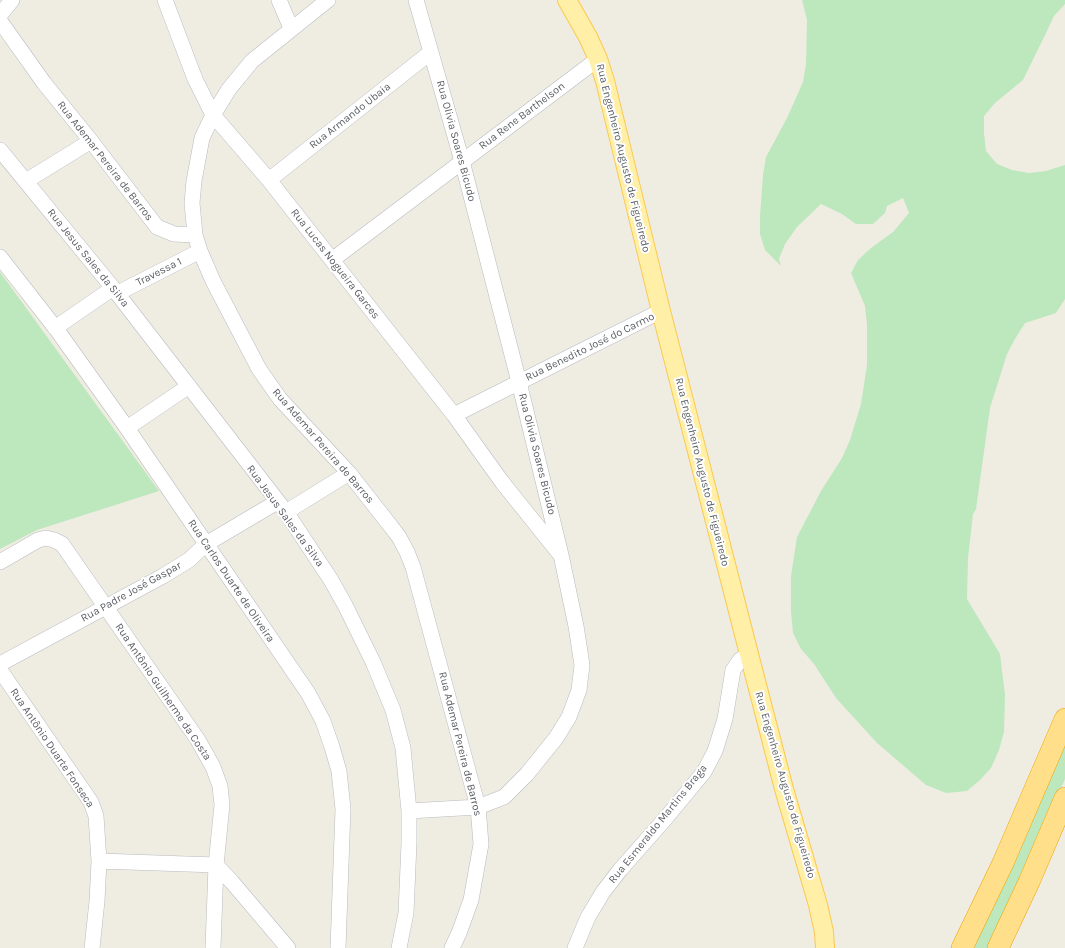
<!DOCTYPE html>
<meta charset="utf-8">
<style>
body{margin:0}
canvas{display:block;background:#efece2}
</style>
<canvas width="1065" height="948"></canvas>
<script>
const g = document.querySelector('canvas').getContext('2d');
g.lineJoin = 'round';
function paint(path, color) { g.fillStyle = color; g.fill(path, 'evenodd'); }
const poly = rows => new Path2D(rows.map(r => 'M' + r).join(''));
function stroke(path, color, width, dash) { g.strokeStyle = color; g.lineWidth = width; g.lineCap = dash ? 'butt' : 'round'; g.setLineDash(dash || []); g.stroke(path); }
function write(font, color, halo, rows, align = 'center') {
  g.font = font + ' Karla,sans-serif'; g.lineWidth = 4; g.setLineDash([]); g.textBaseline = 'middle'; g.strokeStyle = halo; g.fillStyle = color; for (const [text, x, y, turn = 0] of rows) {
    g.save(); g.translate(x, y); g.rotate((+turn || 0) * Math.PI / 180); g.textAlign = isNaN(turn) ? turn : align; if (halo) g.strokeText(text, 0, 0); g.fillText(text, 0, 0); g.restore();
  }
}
paint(poly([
 [802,0,1065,0,1065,4,1054,16,1046,33,1023,80,995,103,984,116,984,133,986,151,997,164,1012,170,1029,173,1046,171,1065,165,1065,299,1056,313,1025,323,1015,339,1007,354,990,408,976,509,973,514,971,532,968,558,967,599,1000,654,1005,695,1004,732,999,750,991,768,980,780,967,791,946,793,926,785,877,743,836,698,814,664,801,649,793,633,791,612,791,576,797,537,821,491,842,458,850,440,861,404,867,365,867,324,865,306,851,273,858,260,871,248,893,232,909,213,903,198,887,206,885,213,873,224,856,224,842,214,821,204,797,227,785,244,779,259,781,266,765,250,760,234,760,216,763,175,766,157,787,118,803,82,806,64,807,20],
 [0,272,159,491,37,530,0,549],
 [1065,736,1065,779,1032,857,988,948,970,948]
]), '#bde8bd');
const minor = poly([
 [165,0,195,79,213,115,269,180,454,415,502,482,559,553],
 [279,0,291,28],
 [328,0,252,61,229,89,213,115,202,138,194,181,192,203,195,235,200,251,213,281,259,369,280,399,349,473,389,524,399,537,407,552,413,567,478,807,481,844,471,900,459,933,452,948],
 [0,15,12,0],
 [0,21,44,83,91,141,157,227,174,234,195,235],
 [0,150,113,288,286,512,331,580,345,605,373,662,393,710,403,748,409,811,409,843,406,913,399,948],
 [269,180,431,52],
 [26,181,91,141],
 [0,257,57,330,127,428,308,693,323,721,332,747,339,771,343,809,338,948],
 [332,260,598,59],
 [118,293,200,251],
 [55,328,113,288],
 [454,415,661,311],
 [127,428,189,386],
 [286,512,349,473],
 [0,562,38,540,46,538,54,540,62,544,198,740,213,767,220,786,222,805,216,865,213,948],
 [0,664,163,576,189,560,206,544,277,502],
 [0,670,91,802,96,816,99,861,97,901,92,948],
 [409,811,478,807,504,797,527,774,556,738,569,717,579,690,582,665,576,626,561,555,519,382,462,161,416,0],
 [99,861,216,865,232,882,288,948],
 [575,948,588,917,603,892,620,870,665,819,704,772,715,751,725,719,733,670,740,660,749,654]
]);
const major = poly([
 [567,0,588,37,598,59,605,81,661,311,749,654,784,789,818,905,824,932,825,948]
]);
const highway = poly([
 [962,948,1003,863,1065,719],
 [998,948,1029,882,1065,798]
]);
stroke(minor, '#b8bbc0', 16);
stroke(major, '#fcc84e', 20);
stroke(highway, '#f1a200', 22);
stroke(minor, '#fff', 15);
stroke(major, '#ffefa7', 18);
stroke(highway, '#ffdf89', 21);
write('11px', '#5b5f64', '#fff', [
 ["Rua Armando Ubaia",350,116,-38],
 ["Rua Rene Barthelson",522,116,-37],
 ["Rua Olivia Soares Bicudo",456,141,75],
 ["Rua Engenheiro Augusto de Figueiredo",623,158,76],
 ["Rua Ademar Pereira de Barros",105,161,52],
 ["Rua Jesus Sales da Silva",88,258,51],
 ["Rua Lucas Nogueira Garces",335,264,52],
 ["Travessa 1",159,272,-27],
 ["Rua Benedito José do Carmo",590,347,-26],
 ["Rua Ademar Pereira de Barros",323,446,49],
 ["Rua Olivia Soares Bicudo",537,454,76],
 ["Rua Engenheiro Augusto de Figueiredo",702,472,76],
 ["Rua Jesus Sales da Silva",285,516,54],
 ["Rua Carlos Duarte de Oliveira",231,581,56],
 ["Rua Padre José Gaspar",131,592,-29],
 ["Rua Antônio Guilherme da Costa",163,692,56],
 ["Rua Ademar Pereira de Barros",460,744,76],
 ["Rua Antônio Duarte Fonseca",52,748,56],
 ["Rua Engenheiro Augusto de Figueiredo",785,785,74],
 ["Rua Esmeraldo Martins Braga",658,824,-51]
]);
</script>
